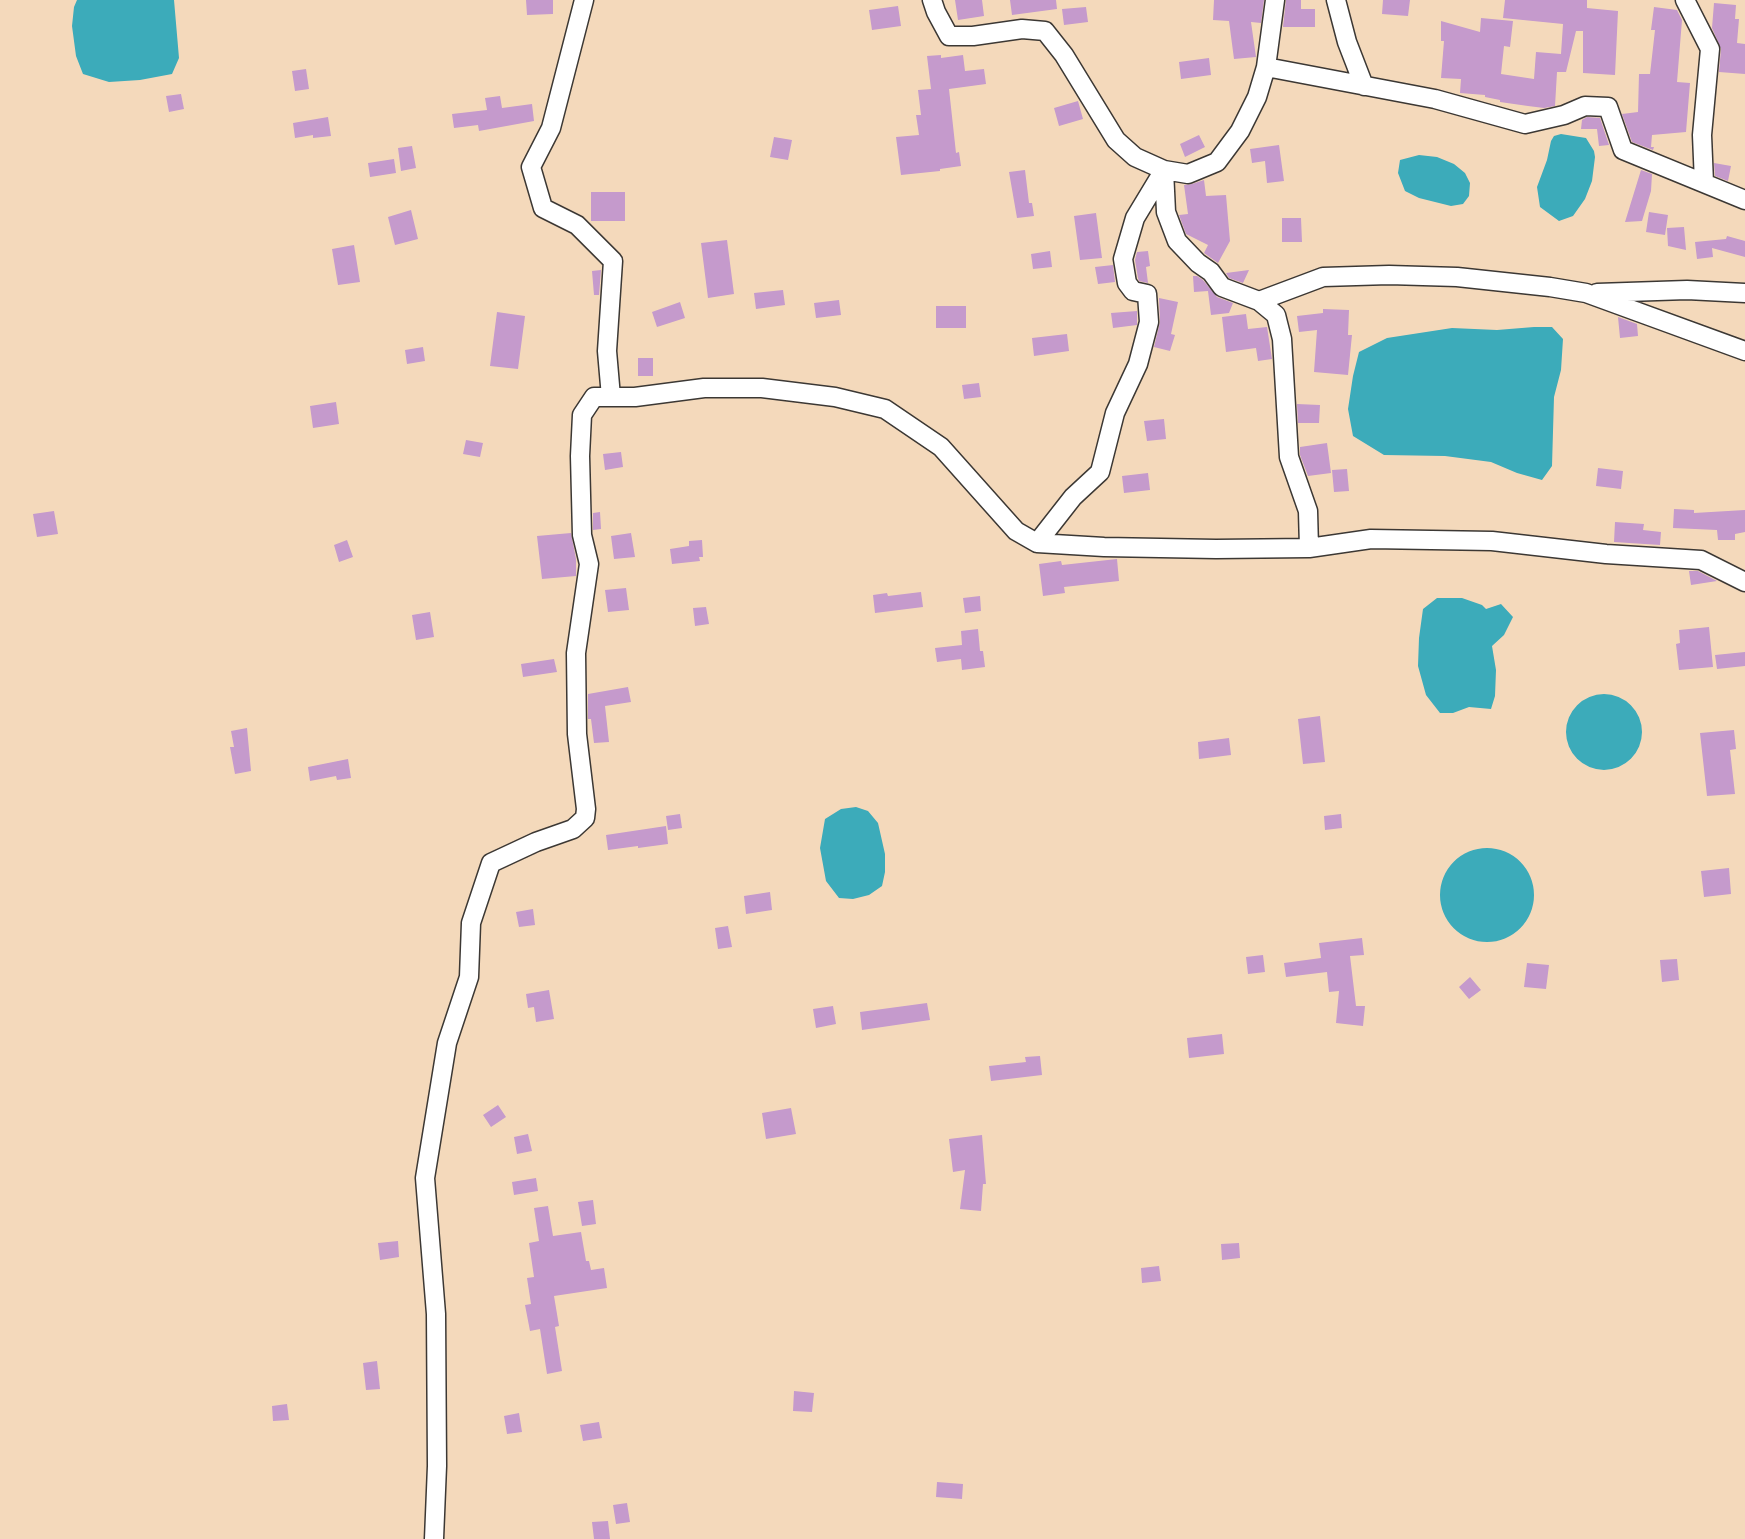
<!DOCTYPE html>
<style>
body{margin:0}
canvas{display:block;background:#f4d9bb}
</style>
<canvas width="1745" height="1539"></canvas>
<script>
const g = document.querySelector('canvas').getContext('2d');
g.lineJoin = 'round';
function paint(path, color) { g.fillStyle = color; g.fill(path, 'evenodd'); }
const poly = rows => new Path2D(rows.map(r => 'M' + r).join(''));
function stroke(path, color, width, dash) { g.strokeStyle = color; g.lineWidth = width; g.lineCap = dash ? 'butt' : 'round'; g.setLineDash(dash || []); g.stroke(path); }
paint(poly([
 [77,0,174,0,179,58,172,74,140,80,109,82,83,74,76,56,72,26,74,7],
 [1561,134,1586,138,1594,151,1595,157,1592,181,1585,199,1573,216,1559,221,1540,207,1537,187,1547,160,1551,141,1554,136],
 [1419,155,1437,157,1454,164,1465,173,1470,183,1469,196,1463,204,1451,206,1419,198,1405,191,1398,173,1400,160],
 [1534,327,1552,327,1563,339,1561,370,1554,397,1552,466,1542,480,1517,473,1491,462,1445,456,1384,455,1353,436,1348,409,1353,376,1359,352,1387,338,1452,328,1497,330],
 [1437,598,1462,598,1482,605,1486,609,1501,604,1513,617,1504,635,1492,646,1496,670,1495,696,1491,709,1469,707,1453,713,1440,713,1426,695,1418,666,1419,638,1423,609],
 '1566 732a38 38 0 1 1 76 0a38 38 0 1 1-76 0Z',
 [856,807,868,811,878,823,885,854,885,872,882,886,869,895,853,899,839,898,826,881,820,848,825,819,841,809],
 '1440 895a47 47 0 1 1 94 0a47 47 0 1 1-94 0Z'
]), '#3cabba');
paint(poly([
 [526,0,553,0,553,14,527,15],
 [955,0,982,0,984,16,958,20],
 [1010,0,1056,0,1057,9,1012,15],
 [1214,0,1264,0,1261,23,1251,22,1256,57,1234,59,1229,21,1213,20],
 [1286,0,1301,0,1301,9,1315,9,1315,27,1283,27],
 [1383,0,1410,0,1408,16,1382,14],
 [1505,0,1587,0,1587,8,1618,11,1615,75,1583,73,1583,31,1576,31,1566,72,1557,72,1555,106,1544,108,1528,106,1500,102,1500,100,1485,97,1485,95,1460,93,1461,79,1441,78,1444,41,1441,41,1441,21,1480,32,1481,18,1513,21,1510,47,1504,46,1501,74,1534,79,1536,52,1561,54,1563,24,1503,18],
 [1714,3,1736,5,1735,19,1739,19,1737,43,1745,44,1745,74,1719,72,1721,49,1712,28],
 [898,6,901,26,872,30,869,10],
 [1086,7,1088,22,1064,25,1062,9],
 [1654,7,1677,10,1682,20,1677,82,1690,83,1686,132,1652,135,1651,147,1654,147,1653,150,1632,142,1622,114,1638,112,1639,74,1650,74,1655,30,1651,30],
 [941,55,941,58,963,55,965,71,984,69,986,84,949,89,956,153,959,152,961,166,940,169,940,171,901,175,896,137,919,135,916,115,921,115,918,90,931,89,927,56],
 [1209,58,1211,75,1181,79,1179,62],
 [306,69,309,89,295,91,292,71],
 [181,94,184,109,169,112,166,96],
 [500,96,502,108,532,104,534,121,479,131,478,125,454,128,452,114,487,110,485,98],
 [1078,101,1083,119,1059,126,1054,108],
 [328,117,331,136,313,138,313,135,295,138,293,123],
 [1587,117,1600,118,1609,145,1599,146,1597,129,1581,129,1582,120],
 [1199,135,1205,147,1185,157,1180,144],
 [774,137,792,140,788,160,770,157],
 [1279,145,1284,181,1267,183,1265,161,1252,163,1250,149],
 [412,146,416,168,401,171,398,148],
 [394,159,396,173,370,177,368,163],
 [1714,163,1731,166,1728,181,1715,176],
 [1025,170,1029,203,1032,203,1034,216,1017,218,1009,172],
 [1641,170,1652,174,1651,191,1642,221,1625,222],
 [1204,180,1206,196,1226,195,1230,241,1218,263,1204,253,1208,245,1186,234,1179,215,1188,214,1184,185,1192,184],
 [591,192,625,192,625,221,591,221],
 [411,210,418,239,395,245,388,217],
 [1649,212,1668,215,1665,235,1646,232],
 [1096,213,1102,258,1080,260,1074,216],
 [1282,218,1301,218,1302,242,1282,242],
 [1684,227,1686,250,1668,246,1667,228],
 [1727,236,1745,241,1745,257,1712,248,1713,257,1697,259,1695,242,1726,239],
 [727,240,734,294,708,298,701,243],
 [354,245,360,282,338,285,332,249],
 [1050,251,1052,267,1033,269,1031,254],
 [1148,251,1150,266,1146,267,1148,283,1139,281,1138,278,1135,260,1137,252],
 [1113,265,1115,282,1098,284,1095,267],
 [601,270,599,295,594,295,592,271],
 [1249,270,1243,283,1229,278,1226,273],
 [1193,276,1197,276,1203,280,1217,297,1233,303,1229,313,1211,315,1208,291,1194,292],
 [783,290,785,305,756,309,754,293],
 [1159,298,1178,302,1171,334,1175,335,1170,351,1154,347,1160,322],
 [839,300,841,315,816,318,814,303],
 [680,302,685,318,657,327,652,312],
 [936,306,966,306,966,328,936,328],
 [1323,309,1349,310,1348,335,1352,335,1348,375,1314,372,1317,330,1299,332,1297,316,1323,313],
 [1137,311,1137,325,1113,328,1111,313],
 [497,312,525,316,518,369,490,366],
 [1246,314,1248,329,1267,327,1272,359,1258,361,1256,348,1226,352,1222,317],
 [1618,317,1637,324,1638,336,1620,338],
 [1067,334,1069,351,1034,356,1032,338],
 [423,347,425,361,407,364,405,350],
 [638,358,653,358,653,376,638,376],
 [979,383,981,397,964,399,962,385],
 [336,402,339,424,313,428,310,406],
 [1297,404,1320,405,1319,423,1298,423],
 [1164,419,1166,439,1147,441,1144,421],
 [466,440,483,443,480,457,463,454],
 [1327,443,1331,473,1308,476,1300,455,1300,447],
 [621,452,623,467,605,470,603,454],
 [1598,468,1623,471,1621,489,1596,486],
 [1347,469,1349,491,1334,492,1332,470],
 [1148,473,1150,490,1124,493,1122,476],
 [1674,509,1694,510,1694,513,1745,510,1745,532,1735,534,1735,540,1718,540,1717,530,1673,528],
 [54,511,58,534,37,537,33,514],
 [600,512,601,529,593,530,593,513],
 [1615,522,1644,524,1643,530,1661,532,1660,545,1614,542],
 [571,533,576,559,576,576,542,579,537,536],
 [631,533,635,557,614,559,611,536],
 [347,540,353,557,339,562,334,545],
 [702,540,703,557,699,557,700,561,672,564,670,549,689,546,689,541],
 [1117,559,1119,581,1064,587,1065,593,1043,596,1039,564,1061,561,1062,565],
 [1689,571,1698,571,1717,581,1691,585],
 [626,588,629,610,608,612,605,590],
 [921,592,923,607,875,613,873,595,887,593,888,596],
 [980,596,981,611,965,613,963,598],
 [706,607,709,624,695,626,693,608],
 [430,612,434,637,416,640,412,615],
 [1709,627,1713,667,1679,670,1676,644,1680,643,1679,630],
 [978,629,980,651,983,651,985,667,962,670,961,659,937,662,935,648,962,645,961,631],
 [1745,652,1745,666,1717,669,1715,655],
 [554,659,557,672,523,677,521,664],
 [628,687,631,702,605,706,609,742,594,743,591,719,588,719,588,694],
 [1320,716,1325,762,1303,764,1298,719],
 [247,728,251,771,235,774,230,747,234,747,231,731],
 [1734,730,1736,749,1730,750,1735,794,1707,796,1700,733],
 [1229,738,1231,755,1199,759,1198,742],
 [348,759,351,778,337,780,336,776,310,781,308,767],
 [680,814,682,828,668,830,666,816],
 [1341,814,1342,828,1325,830,1324,816],
 [666,826,668,844,638,848,638,846,608,850,606,835],
 [1729,868,1731,894,1704,897,1701,871],
 [770,892,772,910,746,914,744,896],
 [533,909,535,925,519,927,516,912],
 [728,926,732,947,718,949,715,928],
 [1362,938,1364,955,1350,956,1356,1006,1365,1006,1363,1026,1336,1023,1339,991,1329,992,1327,972,1286,977,1284,963,1321,958,1319,943],
 [1263,955,1265,972,1248,974,1246,957],
 [1677,959,1679,980,1662,982,1660,960],
 [1527,963,1549,965,1546,989,1524,987],
 [1470,977,1481,990,1469,999,1459,987],
 [549,990,554,1019,536,1022,534,1007,528,1008,526,994],
 [927,1003,930,1020,862,1030,860,1012],
 [833,1006,836,1024,816,1028,813,1009],
 [1222,1034,1224,1054,1189,1058,1187,1038],
 [1040,1056,1042,1075,991,1081,989,1066,1026,1062,1025,1057],
 [498,1105,506,1117,491,1127,483,1115],
 [791,1108,796,1134,766,1139,762,1113],
 [528,1134,532,1151,517,1154,514,1137],
 [982,1135,986,1184,983,1184,981,1211,960,1209,965,1170,953,1172,949,1139],
 [536,1178,538,1191,514,1195,512,1182],
 [593,1200,596,1224,582,1226,578,1202],
 [548,1206,553,1236,581,1232,586,1261,589,1261,591,1270,604,1268,607,1288,554,1296,559,1326,555,1327,562,1371,547,1374,540,1329,530,1331,525,1305,531,1304,527,1278,534,1277,529,1243,539,1241,534,1208],
 [398,1241,399,1257,380,1260,378,1243],
 [1239,1243,1240,1258,1222,1260,1221,1244],
 [1159,1266,1161,1281,1142,1283,1141,1268],
 [377,1361,380,1389,366,1390,363,1363],
 [794,1391,814,1393,812,1412,793,1411],
 [287,1404,289,1420,273,1421,272,1406],
 [519,1413,522,1432,507,1434,504,1416],
 [599,1422,602,1438,583,1441,580,1425],
 [937,1482,963,1484,962,1499,936,1497],
 [627,1503,630,1522,616,1524,613,1505],
 [608,1521,610,1539,594,1539,592,1522]
]), '#c59acc');
const minor = poly([
 [584,0,551,128,531,167,543,208,577,225,613,261,607,351,611,397],
 [932,0,936,12,949,36,973,36,1022,29,1045,31,1064,55,1116,140,1135,157,1164,170,1188,174,1217,162,1240,131,1257,97,1266,67],
 [1275,0,1266,67,1435,99,1525,124,1564,115,1585,106,1608,107,1623,150,1745,200],
 [1336,0,1347,42,1364,86],
 [1685,0,1710,49,1702,135,1704,183],
 [1164,170,1166,212,1177,241,1198,263,1211,272,1222,287,1259,301,1276,315,1282,339,1289,457,1308,511,1309,548],
 [1597,293,1687,290,1745,293],
 [1259,301,1323,277,1389,275,1457,277,1550,287,1586,293,1745,351],
 [1037,543,1073,497,1100,472,1115,413,1138,364,1149,322,1147,294,1133,291,1127,283,1123,259,1135,218,1164,170],
 [434,1539,437,1466,436,1314,425,1178,447,1043,469,977,471,923,491,863,536,842,573,829,585,818,586,809,577,734,576,653,589,564,582,535,580,456,582,415,594,397,635,397,704,388,762,388,835,397,885,409,941,447,1016,531,1037,543,1104,547,1216,549,1309,548,1371,539,1492,541,1606,554,1701,560,1745,582]
]);
stroke(minor, '#3c3834', 21);
stroke(minor, '#fff', 18);
</script>
